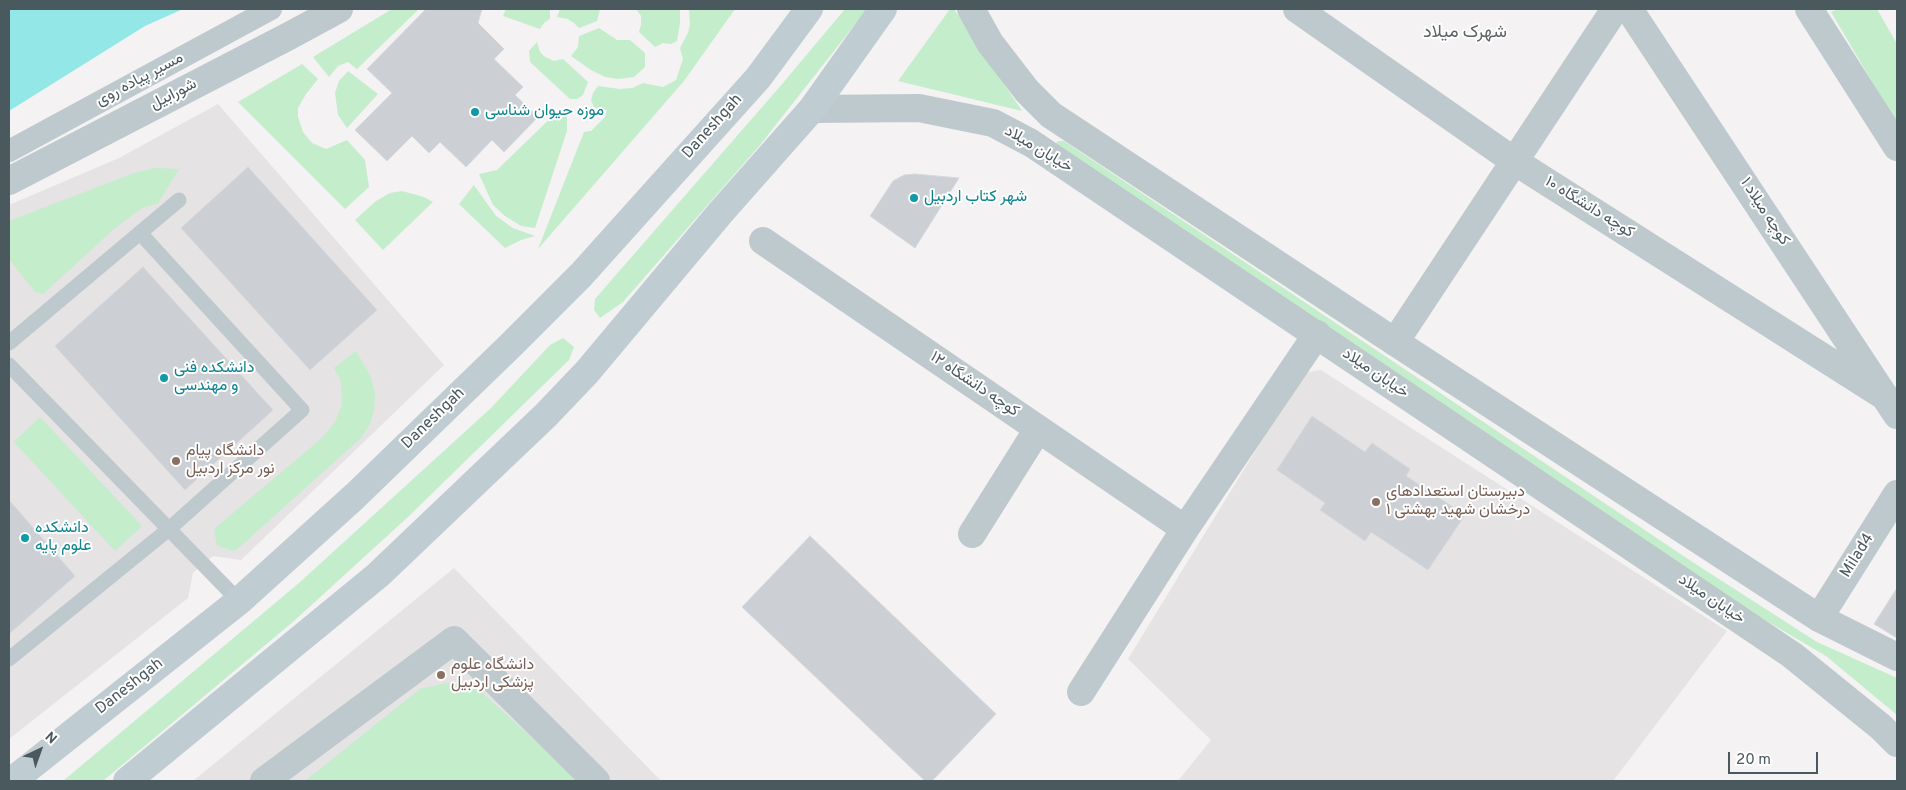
<!DOCTYPE html>
<meta charset="utf-8">
<style>
body{margin:0}
#map{position:relative;width:1906px;height:790px;overflow:hidden;background:#f4f2f2;font-family:Overpass,sans-serif}
canvas{display:block}
.frame{position:absolute;inset:0;border:10px solid #4a595e;pointer-events:none}
.north{position:absolute;left:15px;top:725px;width:50px;height:50px;-webkit-text-stroke:4px #fff;paint-order:stroke;rotate:42deg;font-size:14px;font-weight:700;line-height:20px;text-align:center;color:#4a595e}
.north::after{content:'';display:block;margin:auto;width:18px;height:22px;background:#4a595e;clip-path:polygon(50% 0,100% 100%,50% 72%,0 100%)}
.scale{position:absolute;left:1728px;top:752px;width:90px;height:22px;box-sizing:border-box;border:2px solid #4a595e;border-top:0;padding-left:6px;font-size:15px;line-height:18px;white-space:nowrap;color:#4a595e;-webkit-text-stroke:4px #fff;paint-order:stroke}
</style>
<div id="map">
<canvas width="1906" height="790"></canvas>
<div class="frame"></div>
<div class="north">N</div>
<div class="scale">20 m</div>
</div>
<script>
const g = document.querySelector('canvas').getContext('2d');
g.lineJoin = 'round';
function paint(path, color) { g.fillStyle = color; g.fill(path, 'evenodd'); }
const poly = rows => new Path2D(rows.map(r => 'M' + r).join(''));
function stroke(path, color, width, dash) { g.strokeStyle = color; g.lineWidth = width; g.lineCap = dash ? 'butt' : 'round'; g.setLineDash(dash || []); g.stroke(path); }
function write(font, color, halo, rows, align = 'center') {
  g.font = font + ' Overpass,Vazirmatn,sans-serif'; g.lineWidth = 4; g.setLineDash([]); g.textBaseline = 'middle'; g.strokeStyle = halo; g.fillStyle = color; for (const [text, x, y, turn = 0] of rows) {
    g.save(); g.translate(x, y); g.rotate((+turn || 0) * Math.PI / 180); g.textAlign = isNaN(turn) ? turn : align; if (halo) g.strokeText(text, 0, 0); g.fillText(text, 0, 0); g.restore();
  }
}
paint(poly([
 [218,104,444,365,241,560,213,556,193,573,188,598,9,739,9,205,119,158],
 [1321,370,1727,631,1613,781,1178,781,1211,740,1128,659,1303,373],
 [454,568,661,781,193,781]
]), '#e5e3e3');
paint(poly([
 [392,9,419,9,357,69,348,62,338,66,329,77,313,57],
 [506,9,550,9,550,19,544,23,540,29,503,16],
 [560,9,600,9,597,21,579,28,574,23,568,19,557,17],
 [636,9,680,9,680,23,677,41,671,44,663,43,655,47,639,32,641,25,641,16],
 [689,9,735,9,684,81,538,249,584,132,591,131,605,117,607,110,599,110,594,107,591,100,593,93,598,86,620,89,632,88,643,83,663,87,676,80,683,59,680,48,688,33,690,24],
 [845,9,867,9,760,145,623,302,600,318,594,310,595,299,783,83],
 [950,9,954,9,1022,111,898,81],
 [1838,9,1877,9,1897,44,1897,124,1831,12],
 [599,28,617,40,630,40,645,53,645,67,634,77,618,79,605,77,591,70,571,56,578,47,579,36],
 [537,42,540,52,545,57,554,61,563,59,588,82,583,95,577,99,570,99,530,62,529,51],
 [302,64,318,79,306,94,298,108,298,117,303,132,312,143,326,149,347,140,365,160,369,187,345,209,238,102],
 [348,71,378,94,347,128,338,115,335,93,339,81],
 [560,109,567,110,567,131,535,228,521,226,505,216,493,205,479,174,497,170],
 [1058,141,1064,141,1691,561,1817,642,1897,678,1897,715,1826,656,1753,613,1055,144],
 [156,168,179,169,158,203,142,208,115,228,43,294,35,292,9,259,9,221,134,173],
 [474,185,496,216,513,228,535,236,521,240,505,248,459,204],
 [402,191,424,197,433,202,383,250,355,220,376,201,390,193],
 [563,338,574,347,569,360,409,516,294,621,103,781,63,781,299,583,491,408,550,345],
 [356,351,371,377,375,394,374,410,370,424,361,438,235,551,217,546,214,529,322,438,335,422,342,405,341,382,334,368],
 [40,417,142,526,115,551,14,442],
 [446,683,475,686,579,781,305,781,420,689]
]), '#c4edcc');
paint(poly([
 [9,9,183,9,145,26,9,111]
]), '#94e7e7');
const building = poly([
 [426,9,482,9,478,23,504,49,494,59,523,87,515,95,538,117,504,152,492,140,466,167,440,142,429,153,412,136,387,161,355,130,392,93,367,69,426,9],
 [248,167,377,310,310,370,181,228,248,167],
 [915,174,959,178,915,248,870,216,893,181,904,175,915,174],
 [143,267,273,410,185,490,55,346,143,267],
 [1312,416,1365,452,1372,443,1410,469,1406,476,1465,515,1428,570,1371,532,1365,541,1320,510,1325,503,1277,470,1312,416],
 [9,500,75,576,9,634,9,500],
 [810,536,996,714,932,781,925,781,742,607,810,536],
 [1897,588,1897,638,1874,624,1897,588]
]);
paint(building, '#ccd0d4');
stroke(building, '#d6d9dc', 1);
stroke(poly([
 [9,343,179,200],
 [9,365,239,601],
 [9,659,169,529,302,410,141,234]
]), '#bec9cd', 15);
stroke(poly([
 [9,151,271,9]
]), '#bec9cd', 22);
stroke(poly([
 [1297,9,1514,161,1887,398],
 [1629,9,1897,415],
 [1809,9,1897,147],
 [9,181,289,36,339,9],
 [763,241,1185,529],
 [1395,342,1615,9],
 [972,534,1038,429],
 [1819,618,1897,494],
 [1081,692,1185,529,1317,334],
 [264,781,454,640,596,781]
]), '#bec9cd', 28);
stroke(poly([
 [971,9,990,43,1027,91,1051,115,1395,342,1819,618,1897,657],
 [812,109,919,108,993,123,1031,143,1792,655,1881,727,1897,743]
]), '#bec9cd', 28);
stroke(poly([
 [12,781,239,601,355,496,511,345,581,275,758,78,809,9],
 [127,781,378,575,546,415,587,372,721,212,812,109,883,9]
]), '#bfccd2', 28);
for (const [x, y, r, color] of [
 [475,112,5,"#0f9aa8"],
 [914,198,5,"#0f9aa8"],
 [164,378,5,"#0f9aa8"],
 [176,461,5,"#8d6e63"],
 [1376,502,5,"#8d6e63"],
 [25,538,5,"#0f9aa8"],
 [441,675,5,"#8d6e63"]
]) { const dot = new Path2D(); dot.arc(x, y, r, 0, 2 * Math.PI); g.fillStyle = color; g.fill(dot); stroke(dot, '#fff', 2); }
write('16px', '#4a595e', '#fff', [
 ["مسیر پیاده روی",140,80,-28],
 ["شورابیل",174,95,-27],
 ["Daneshgah",713,127,-48],
 ["خیابان میلاد",1038,150,31],
 ["کوچه دانشگاه ۱۰",1589,208,32],
 ["کوچه میلاد ۱",1764,212,57],
 ["خیابان میلاد",1375,374,34],
 ["کوچه دانشگاه ۱۲",974,385,34],
 ["Daneshgah",434,419,-44],
 ["Milad4",1858,556,-58],
 ["خیابان میلاد",1711,600,34],
 ["Daneshgah",130,687,-38]
]);
write('16px', '#0d838f', '#fff', [
 ["موزه حیوان شناسی",485,112],
 ["شهر کتاب اردبیل",924,198],
 ["دانشکده فنی",174,369],
 ["و مهندسی",174,387],
 ["دانشکده",35,529],
 ["علوم پایه",35,547]
], 'left');
write('16px', '#785e54', '#fff', [
 ["دانشگاه پیام",186,452],
 ["نور مرکز اردبیل",186,470],
 ["دبیرستان استعدادهای",1386,493],
 ["درخشان شهید بهشتی ۱",1386,511],
 ["دانشگاه علوم",451,666],
 ["پزشکی اردبیل",451,684]
], 'left');
write('18px', '#5e6366', '#fff', [
 ["شهرک میلاد",1465,33]
]);
</script>
